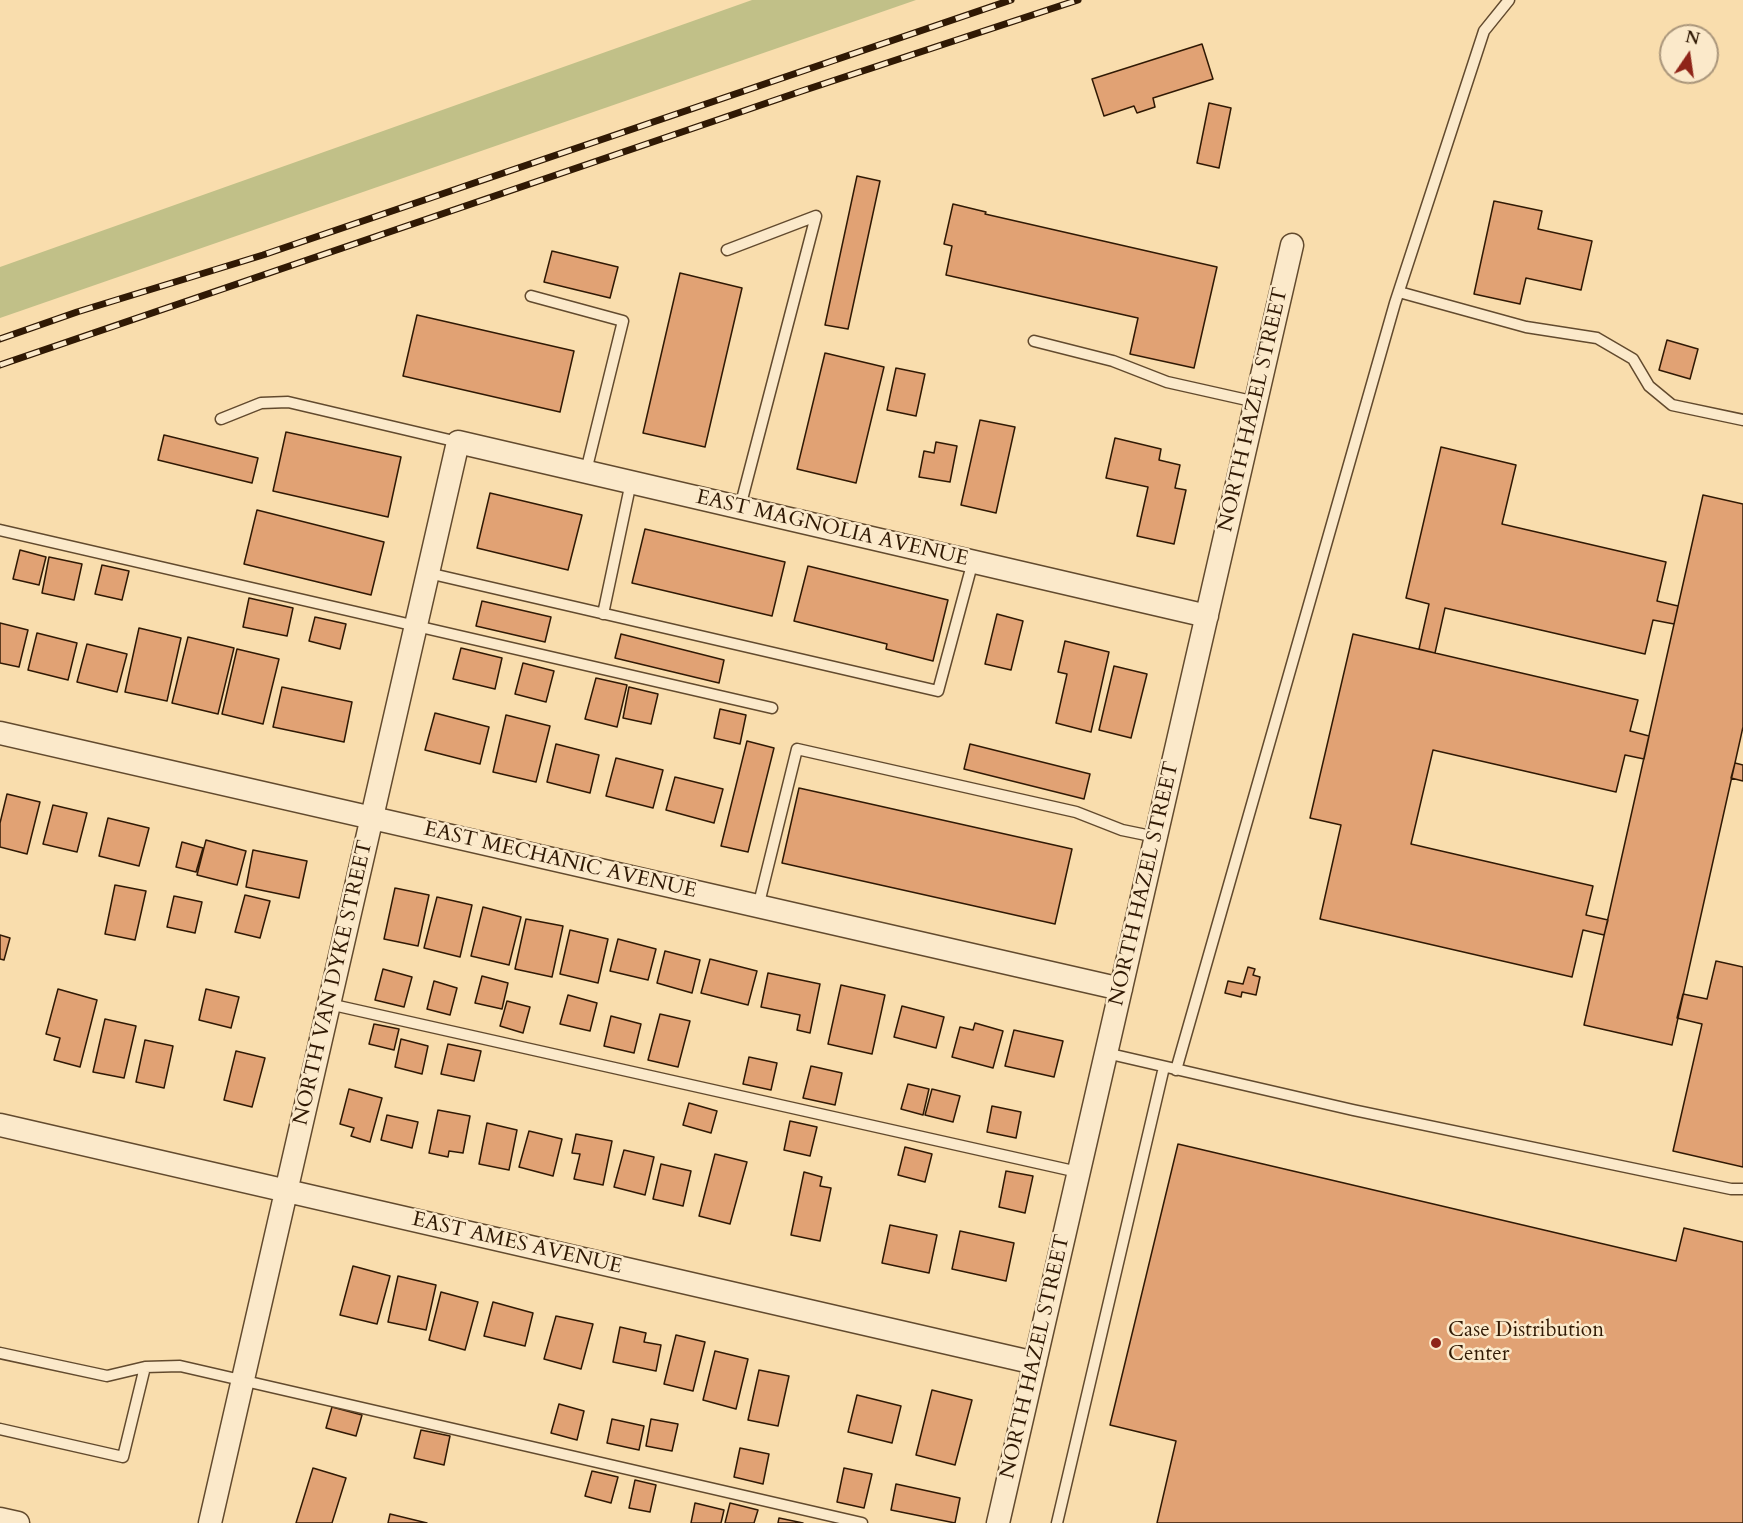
<!DOCTYPE html>
<style>
body{margin:0}
#map{position:relative;width:1743px;height:1523px;overflow:hidden;background:#f9ddad;font-family:Cardo,serif}
canvas{display:block}
.north{position:absolute;left:1659px;top:24px;width:60px;height:60px;box-sizing:border-box;background:#fbe9ca;border:2px solid #aa967b;border-radius:50%;rotate:13deg;font-size:16px;font-weight:700;line-height:24px;text-align:center;color:#301904}
.north::after{content:'';display:block;margin:auto;width:21px;height:27px;background:#8f2418;clip-path:polygon(50% 0,100% 100%,50% 72%,0 100%)}
</style>
<div id="map">
<canvas width="1743" height="1523"></canvas>
<div class="north">N</div>
</div>
<script>
const g = document.querySelector('canvas').getContext('2d');
g.lineJoin = 'round';
function paint(path, color) { g.fillStyle = color; g.fill(path, 'evenodd'); }
const poly = rows => new Path2D(rows.map(r => 'M' + r).join(''));
function stroke(path, color, width, dash) { g.strokeStyle = color; g.lineWidth = width; g.lineCap = dash ? 'butt' : 'round'; g.setLineDash(dash || []); g.stroke(path); }
function write(font, color, halo, rows, align = 'center') {
  g.font = font + ' Cardo,serif'; g.lineWidth = 5; g.setLineDash([]); g.textBaseline = 'middle'; g.strokeStyle = halo; g.fillStyle = color; for (const [text, x, y, turn = 0] of rows) {
    g.save(); g.translate(x, y); g.rotate((+turn || 0) * Math.PI / 180); g.textAlign = isNaN(turn) ? turn : align; if (halo) g.strokeText(text, 0, 0); g.fillText(text, 0, 0); g.restore();
  }
}
paint(poly([
 [752,0,916,0,0,318,0,267]
]), '#c1c088');
const building = poly([
 [1202,44,1213,79,1153,98,1155,107,1137,113,1134,106,1104,116,1092,79,1202,44],
 [1209,103,1231,108,1219,168,1197,163,1209,103],
 [857,176,880,181,848,329,825,325,857,176],
 [1494,201,1542,211,1538,229,1592,241,1581,290,1526,278,1520,304,1474,294,1494,201],
 [953,204,986,212,985,214,1217,267,1194,368,1130,354,1138,318,946,275,952,246,944,244,953,204],
 [552,251,618,267,610,298,544,282,552,251],
 [680,273,742,288,705,447,643,433,680,273],
 [417,315,574,351,560,412,403,376,417,315],
 [1667,340,1698,349,1690,379,1659,370,1667,340],
 [825,353,884,367,856,483,797,469,825,353],
 [896,368,925,374,916,416,887,410,896,368],
 [980,420,1015,427,996,513,961,505,980,420],
 [286,432,401,457,388,517,273,491,286,432],
 [164,435,258,458,252,483,158,460,164,435],
 [1115,438,1161,449,1159,460,1180,465,1175,488,1186,490,1174,544,1137,536,1148,487,1106,478,1115,438],
 [936,442,957,446,950,482,919,477,924,451,934,453,936,442],
 [1441,447,1516,465,1502,524,1666,562,1657,601,1678,606,1674,624,1653,620,1645,654,1445,608,1435,653,1419,649,1429,604,1406,598,1441,447],
 [490,493,582,515,568,570,477,548,490,493],
 [1703,495,1743,504,1743,727,1672,1045,1584,1025,1703,495],
 [257,510,384,542,371,595,244,564,257,510],
 [645,529,785,562,772,616,632,583,645,529],
 [20,550,46,557,39,585,13,579,20,550],
 [49,557,82,564,74,600,42,593,49,557],
 [102,565,129,571,122,600,95,594,102,565],
 [808,566,948,600,933,661,886,649,887,644,794,621,808,566],
 [249,598,293,608,287,636,243,627,249,598],
 [482,601,551,617,545,642,476,626,482,601],
 [997,614,1023,621,1011,670,985,664,997,614],
 [315,617,346,624,340,649,309,641,315,617],
 [0,623,28,630,19,667,0,663,0,623],
 [139,628,181,638,167,701,125,692,139,628],
 [37,633,77,643,68,680,28,670,37,633],
 [621,634,724,660,719,683,615,658,621,634],
 [1353,634,1638,700,1630,731,1649,736,1644,759,1625,755,1616,792,1433,750,1411,844,1593,886,1586,915,1608,920,1604,935,1583,930,1572,977,1320,919,1341,825,1310,818,1353,634],
 [188,637,234,648,218,714,172,703,188,637],
 [1065,641,1109,652,1091,732,1056,723,1067,674,1058,672,1065,641],
 [87,644,127,654,117,692,77,682,87,644],
 [461,648,502,658,495,689,453,679,461,648],
 [237,649,279,659,263,724,222,714,237,649],
 [523,663,554,671,546,702,515,694,523,663],
 [1114,666,1147,674,1131,738,1099,730,1114,666],
 [596,678,627,685,617,727,585,719,596,678],
 [282,687,352,702,344,742,273,727,282,687],
 [629,687,658,694,651,724,623,718,629,687],
 [720,709,746,715,740,744,714,738,720,709],
 [435,713,489,727,480,764,425,750,435,713],
 [506,715,550,726,536,782,493,772,506,715],
 [747,741,774,748,748,852,721,846,747,741],
 [556,744,599,755,590,793,547,782,556,744],
 [970,744,1090,774,1084,799,964,769,970,744],
 [616,758,663,770,653,808,606,796,616,758],
 [1735,763,1743,765,1743,781,1731,778,1735,763],
 [675,777,723,789,714,823,666,810,675,777],
 [799,788,1072,849,1055,924,782,863,799,788],
 [7,794,40,802,27,854,0,847,0,823,7,794],
 [53,805,87,813,77,852,43,844,53,805],
 [108,818,149,828,139,866,99,856,108,818],
 [206,840,246,851,237,885,197,875,206,840],
 [182,842,203,848,196,872,176,867,182,842],
 [253,850,307,861,299,898,246,887,253,850],
 [115,885,146,891,135,940,105,934,115,885],
 [395,888,429,895,418,946,384,939,395,888],
 [245,895,270,901,260,938,235,932,245,895],
 [174,896,202,902,195,933,167,927,174,896],
 [437,897,472,905,460,957,424,948,437,897],
 [483,907,521,917,509,965,471,956,483,907],
 [526,919,563,926,552,977,515,969,526,919],
 [570,930,608,939,598,983,560,974,570,930],
 [0,935,10,938,4,960,0,959,0,935],
 [618,939,656,949,648,980,610,971,618,939],
 [665,951,700,960,692,993,657,983,665,951],
 [710,959,757,971,748,1005,701,993,710,959],
 [1716,961,1743,967,1743,1167,1673,1151,1702,1024,1677,1018,1683,994,1707,999,1716,961],
 [1248,967,1255,969,1253,975,1260,977,1256,995,1242,992,1241,997,1225,993,1228,981,1243,984,1248,967],
 [383,969,412,977,404,1007,375,1000,383,969],
 [768,973,820,984,810,1033,797,1030,800,1015,761,1007,768,973],
 [482,976,508,983,502,1009,475,1003,482,976],
 [434,981,457,988,450,1015,427,1009,434,981],
 [841,985,885,995,872,1054,828,1044,841,985],
 [58,989,97,1000,80,1067,54,1060,60,1038,46,1034,58,989],
 [206,989,239,997,231,1028,199,1020,206,989],
 [568,995,597,1003,590,1031,560,1024,568,995],
 [507,1001,530,1007,523,1033,500,1026,507,1001],
 [902,1006,944,1017,936,1048,894,1037,902,1006],
 [660,1014,690,1021,678,1067,648,1060,660,1014],
 [611,1016,641,1024,634,1053,604,1046,611,1016],
 [105,1019,136,1026,124,1078,93,1072,105,1019],
 [975,1023,1003,1031,993,1068,952,1057,960,1027,973,1030,975,1023],
 [374,1024,399,1029,394,1050,369,1044,374,1024],
 [1014,1030,1063,1041,1054,1077,1005,1066,1014,1030],
 [401,1039,428,1046,422,1074,395,1067,401,1039],
 [145,1040,173,1046,164,1088,136,1082,145,1040],
 [448,1044,481,1051,474,1081,441,1074,448,1044],
 [236,1051,265,1058,252,1107,224,1100,236,1051],
 [749,1057,777,1063,771,1090,743,1084,749,1057],
 [811,1066,842,1073,835,1105,803,1098,811,1066],
 [908,1084,929,1089,923,1115,901,1109,908,1084],
 [349,1089,382,1098,370,1142,351,1136,354,1128,340,1124,349,1089],
 [932,1089,960,1096,953,1122,925,1115,932,1089],
 [689,1103,717,1111,711,1133,683,1125,689,1103],
 [992,1106,1021,1112,1016,1138,987,1132,992,1106],
 [438,1110,470,1116,463,1153,449,1151,448,1157,429,1153,438,1110],
 [387,1115,418,1122,412,1148,381,1140,387,1115],
 [790,1121,817,1127,810,1156,784,1150,790,1121],
 [487,1123,517,1130,509,1170,479,1164,487,1123],
 [529,1131,562,1139,553,1176,519,1167,529,1131],
 [576,1134,612,1141,603,1185,574,1179,580,1154,572,1153,576,1134],
 [1178,1144,1676,1261,1684,1228,1743,1242,1743,1523,1157,1523,1176,1441,1110,1425,1178,1144],
 [905,1147,932,1154,925,1182,898,1175,905,1147],
 [624,1150,654,1157,645,1195,614,1187,624,1150],
 [715,1154,747,1162,730,1224,699,1216,715,1154],
 [661,1164,691,1171,683,1206,653,1199,661,1164],
 [1006,1171,1033,1176,1025,1213,999,1207,1006,1171],
 [804,1172,822,1177,820,1186,831,1188,820,1241,791,1235,804,1172],
 [890,1225,937,1235,929,1273,882,1263,890,1225],
 [960,1231,1014,1243,1006,1281,952,1269,960,1231],
 [353,1266,390,1276,377,1324,340,1315,353,1266],
 [398,1276,436,1285,426,1330,388,1322,398,1276],
 [441,1292,478,1302,465,1350,429,1340,441,1292],
 [493,1302,533,1313,525,1346,484,1336,493,1302],
 [556,1316,593,1324,581,1369,544,1359,556,1316],
 [620,1327,646,1333,644,1342,661,1345,656,1371,613,1362,620,1327],
 [676,1335,705,1342,693,1391,664,1384,676,1335],
 [715,1351,748,1359,736,1409,703,1400,715,1351],
 [759,1370,789,1376,778,1426,748,1420,759,1370],
 [932,1390,972,1400,955,1465,916,1455,932,1390],
 [857,1395,901,1406,892,1443,848,1432,857,1395],
 [559,1404,584,1411,577,1440,551,1433,559,1404],
 [332,1407,362,1415,356,1436,326,1428,332,1407],
 [612,1419,644,1426,639,1450,607,1443,612,1419],
 [651,1419,678,1424,672,1451,646,1446,651,1419],
 [421,1430,450,1436,444,1465,414,1458,421,1430],
 [740,1448,769,1454,763,1484,734,1477,740,1448],
 [313,1468,346,1478,332,1523,296,1523,313,1468],
 [844,1468,872,1474,864,1508,837,1502,844,1468],
 [592,1471,618,1477,611,1503,585,1496,592,1471],
 [635,1480,656,1485,650,1512,629,1508,635,1480],
 [896,1484,960,1498,955,1523,891,1510,896,1484],
 [695,1503,724,1510,721,1523,691,1523,695,1503],
 [730,1503,758,1510,754,1523,725,1523,730,1503],
 [390,1514,427,1523,388,1523,390,1514],
 [779,1518,803,1523,778,1523,779,1518]
]);
paint(building, '#e1a274');
stroke(building, '#301904', 1.5);
const service = poly([
 [727,250,816,216,740,507],
 [1399,292,1526,327,1597,338,1633,359,1649,386,1672,405,1743,420],
 [531,296,623,321,586,471],
 [1034,341,1113,361,1167,382,1256,402],
 [221,419,261,403,288,402,458,442],
 [0,530,772,708],
 [428,573,938,691,973,561],
 [603,614,631,482],
 [758,907,797,749,1076,812,1122,830,1156,837],
 [329,1004,1078,1172],
 [1106,1053,1353,1110,1731,1189,1743,1189],
 [1176,1070,1395,303,1484,31,1509,0],
 [0,1353,107,1376,145,1367,180,1366,862,1523],
 [0,1429,123,1457,145,1367],
 [1057,1523,1164,1067]
]);
const minor = poly([
 [0,733,1121,989],
 [0,1125,1035,1363],
 [0,1519,18,1523],
 [210,1523,458,442,1207,616],
 [998,1523,1292,245]
]);
stroke(service, '#624a2e', 13);
stroke(minor, '#624a2e', 25);
stroke(service, '#fbe9ca', 10);
stroke(minor, '#fbe9ca', 22);
const rail = poly([
 [0,339,77,312,263,255,1011,0],
 [0,365,799,92,1078,0]
]);
stroke(rail, '#301904', 7);
stroke(rail, '#fbe9ca', 4.5, [14]);
for (const [x, y, r, color] of [
 [1436,1343,6,"#8f2418"]
]) { const dot = new Path2D(); dot.arc(x, y, r, 0, 2 * Math.PI); g.fillStyle = color; g.fill(dot); stroke(dot, '#fbe9ca', 2); }
write('21px', '#301904', '#fbe9ca', [
 ["NORTH HAZEL STREET",1254,410,-77],
 ["EAST MAGNOLIA AVENUE",832,529,13],
 ["EAST MECHANIC AVENUE",560,861,13],
 ["NORTH HAZEL STREET",1145,884,-77],
 ["NORTH VAN DYKE STREET",334,983,-77],
 ["EAST AMES AVENUE",517,1244,13],
 ["NORTH HAZEL STREET",1036,1357,-77]
]);
write('21px', '#301904', '#fbe9ca', [
 ["Case Distribution",1448,1331],
 ["Center",1448,1355]
], 'left');
</script>
